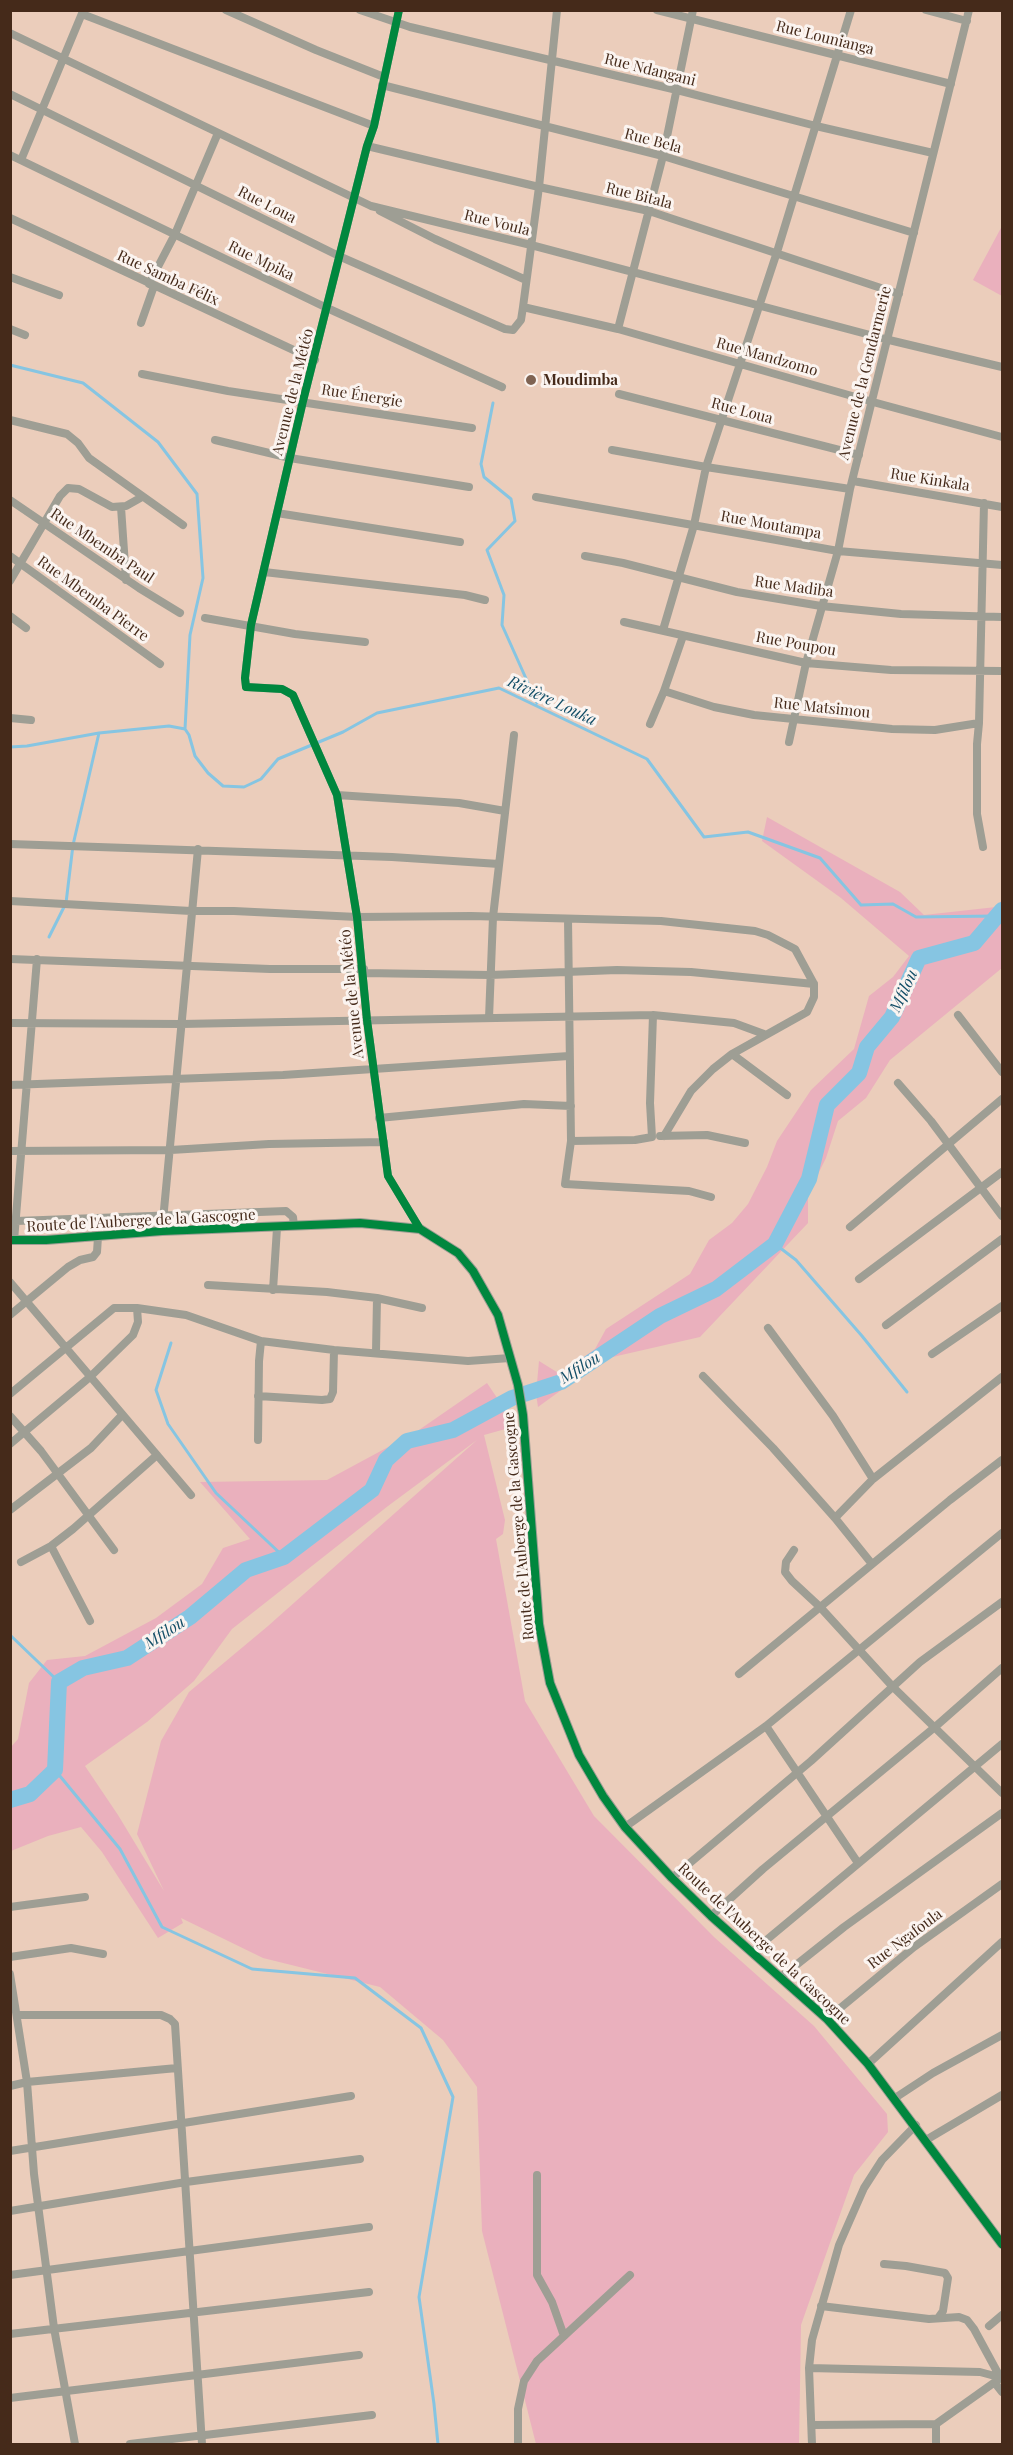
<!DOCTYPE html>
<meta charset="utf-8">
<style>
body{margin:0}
#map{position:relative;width:1013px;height:2455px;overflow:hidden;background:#ebcdbb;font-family:"Playfair Display",serif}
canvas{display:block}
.frame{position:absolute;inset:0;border:12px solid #452a1a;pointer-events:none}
</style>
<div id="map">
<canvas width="1013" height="2455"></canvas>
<div class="frame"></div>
</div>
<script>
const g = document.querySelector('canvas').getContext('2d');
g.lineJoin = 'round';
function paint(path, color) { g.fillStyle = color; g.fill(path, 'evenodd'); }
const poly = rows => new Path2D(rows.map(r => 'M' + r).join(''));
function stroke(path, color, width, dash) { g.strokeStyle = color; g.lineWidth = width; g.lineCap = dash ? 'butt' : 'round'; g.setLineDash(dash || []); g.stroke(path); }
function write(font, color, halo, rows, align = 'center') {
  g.font = font + ' "Playfair Display",serif'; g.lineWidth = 6; g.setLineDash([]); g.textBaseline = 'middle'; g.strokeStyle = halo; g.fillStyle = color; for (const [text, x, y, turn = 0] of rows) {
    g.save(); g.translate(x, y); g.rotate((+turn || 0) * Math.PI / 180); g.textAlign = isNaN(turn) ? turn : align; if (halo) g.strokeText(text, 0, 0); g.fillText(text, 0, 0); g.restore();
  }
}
paint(poly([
 [1002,226,1002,296,973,280],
 [767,817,900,892,924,915,996,907,1002,900,1002,968,890,1060,866,1098,838,1121,826,1158,808,1194,808,1223,700,1337,604,1359,538,1407,536,1394,539,1361,560,1374,595,1349,606,1329,690,1274,709,1240,732,1223,748,1204,767,1167,777,1141,811,1090,854,1049,869,996,893,977,909,956,841,898,762,841],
 [487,1383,508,1414,509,1428,484,1435,505,1520,503,1534,496,1539,525,1701,594,1816,714,1937,814,2026,887,2114,888,2132,854,2175,801,2325,799,2444,536,2444,482,2231,477,2087,443,2040,380,1987,263,1958,181,1918,183,1923,158,1938,102,1852,81,1827,48,1836,11,1851,11,1747,18,1739,29,1683,47,1660,85,1656,156,1618,202,1584,223,1548,250,1539,200,1482,327,1480,416,1432],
 [477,1440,268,1626,189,1692,161,1741,137,1834,164,1891,118,1815,85,1766,147,1722,194,1681,232,1629,388,1506]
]), '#eab0bd');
stroke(poly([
 [10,365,83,383,158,442,197,494,203,578,190,635,185,729],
 [493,403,481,464,484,477,511,499,515,521,487,550,504,595,502,625,537,703],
 [10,747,27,746,99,733,169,726,185,729,189,735,195,756,208,773,223,786,244,787,261,779,278,759,343,732,377,713,499,688,647,759,704,837,748,832,820,858,861,905,893,904,916,917,995,916,1002,922],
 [49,937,66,903,73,845,99,733],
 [775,1244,796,1260,862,1336,907,1392],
 [171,1343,156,1390,168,1424,216,1493,284,1557],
 [10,1635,59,1682],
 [55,1770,120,1849,162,1927,252,1969,355,1978,421,2028,453,2097,419,2297,434,2404,438,2444]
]), '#86c5e2', 3);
stroke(poly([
 [10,1800,30,1794,55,1770,59,1682,83,1668,127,1658,190,1617,246,1570,284,1557,372,1490,386,1460,407,1441,453,1430,512,1398,561,1382,660,1316,716,1289,775,1244,809,1179,827,1105,859,1073,867,1047,892,1017,919,958,974,943,1002,910]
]), '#86c5e2', 16);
stroke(poly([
 [226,10,316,50,384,77],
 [360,10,410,27,677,90,816,126,933,153],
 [399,10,374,126,367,146,303,401,251,625,245,678,246,687,282,689,293,695,337,795,357,917,367,1020,388,1176,420,1229],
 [657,10,951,84],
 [926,10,967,21],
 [82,14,374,126],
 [10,33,371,206,531,245,889,340,1002,367],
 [382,85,663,156,914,233],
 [10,94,341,257,505,329,513,330,521,320,523,307,539,187,557,10],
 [367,146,539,187,649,211,899,294],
 [10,155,327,308,502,387],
 [21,160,83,11],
 [380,211,435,239,526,280],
 [10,218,315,360],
 [10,277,59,295],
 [149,284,175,234,218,133],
 [523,307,618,329,873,402,1002,437],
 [141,323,154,286],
 [10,329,25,335],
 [618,329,663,156,693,10],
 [142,374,228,391,472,428],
 [619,394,859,455],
 [10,420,67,434,78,443,89,458,183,525],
 [215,440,290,458,469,487],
 [612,450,706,467,850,489],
 [853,481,1002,507],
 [536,497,838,551,1002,565],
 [10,500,139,588,180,613],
 [121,507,126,580],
 [277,513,460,542],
 [10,556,160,664],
 [585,556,623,563,737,592,821,606,901,614,1002,617],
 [264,572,465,595,485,600],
 [10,581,60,496,68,488,79,489,112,507,126,506,142,497],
 [10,616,26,628],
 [205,618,295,634,365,642],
 [624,622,806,663,891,670,1002,671],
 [663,630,694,525,706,467,777,252,851,10],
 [664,691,714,707,754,715,892,729,935,730,979,723],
 [10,718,31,720],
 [650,724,664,691,683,636],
 [789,742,806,663,838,551,850,489,969,10],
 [337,795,459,803,505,811],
 [10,844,392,857,499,864],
 [983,847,977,814,977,744,979,723,984,503],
 [10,901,191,911,234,911,357,917,471,916,661,921,755,931,768,935,795,949,814,984,814,997,807,1012,732,1054,713,1069,691,1091,664,1136],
 [568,919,571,1141,565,1184,689,1191,711,1197],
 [10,959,270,969,364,969],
 [364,973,490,975,617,970,691,972,814,984],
 [958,1015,1002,1072],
 [489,1018,493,917,514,735],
 [10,1023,181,1024,653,1015,734,1023,764,1034],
 [732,1054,787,1095],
 [898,1083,931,1121,1002,1216],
 [10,1085,283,1075,569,1056],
 [379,1118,524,1104,571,1106],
 [660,1136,707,1135,745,1143],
 [571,1141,635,1140,652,1137,650,1103,653,1015],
 [10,1151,171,1150,269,1144,384,1142],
 [16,1221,286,1211,293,1217,294,1226],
 [850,1227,1002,1099],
 [162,1231,198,849],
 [14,1241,37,959],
 [859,1279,1002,1172],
 [10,1282,191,1495],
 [208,1285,327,1292,377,1298,422,1308],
 [273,1290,277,1228],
 [10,1315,68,1267,80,1260,93,1257,97,1252,98,1237],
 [886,1325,1002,1239],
 [768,1328,833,1416,873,1479],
 [376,1352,377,1298],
 [932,1354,1002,1306],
 [703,1376,773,1448,835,1518,872,1564],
 [10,1394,114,1308,137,1308,186,1315,261,1341],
 [258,1396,322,1400,330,1399,333,1392,334,1350],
 [10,1416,41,1451,114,1550],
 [258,1440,259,1361,261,1341,334,1350,468,1361,510,1358],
 [10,1444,90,1377,133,1335,138,1322,137,1308],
 [10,1510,91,1448,122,1415],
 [835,1518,873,1479,1002,1377],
 [51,1546,90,1621],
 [794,1550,786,1562,785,1572,792,1581,820,1607,893,1687,1002,1793],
 [21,1562,51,1546,73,1529,157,1455],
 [739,1674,950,1500,1002,1460],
 [766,1726,858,1863],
 [625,1827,766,1726,1002,1533],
 [672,1878,811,1761,920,1662,1002,1602],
 [10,1907,85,1897],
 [711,1916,763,1869,935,1727,1002,1668],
 [752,1952,1002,1744],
 [10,1957,71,1948,103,1954],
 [10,1974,27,2082,34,2174,54,2328,75,2444],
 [781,1977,844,1927,1002,1813],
 [18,2015,161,2015,170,2019,175,2024,202,2444],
 [827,2019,914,1947,1002,1884],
 [868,2064,1002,1942],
 [10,2086,27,2082,177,2068],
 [895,2098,933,2073,1002,2035],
 [926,2140,1002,2095],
 [10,2151,351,2096],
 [537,2175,537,2275,552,2302,564,2336],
 [10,2211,186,2182,360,2159],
 [884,2264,906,2266,945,2273,948,2278,943,2311,938,2318],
 [10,2275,369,2227],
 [821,2306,929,2319,959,2317,967,2320,974,2329,1000,2377],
 [989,2326,1002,2315],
 [10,2334,369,2292],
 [809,2368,980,2372,1002,2378],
 [995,2383,1002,2392],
 [10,2398,359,2355],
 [812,2425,936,2424,1002,2377],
 [130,2444,372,2415],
 [518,2444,518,2409,524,2381,537,2361,630,2275],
 [812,2444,809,2368,812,2340,839,2245,864,2188,882,2160,916,2125],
 [936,2444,936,2424]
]), '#9e9e94', 8);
stroke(poly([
 [10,1240,46,1240,162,1231,360,1223,420,1229,458,1253,473,1271,498,1315,518,1385,523,1415,539,1624,550,1683,579,1755,603,1796,625,1827,672,1878,711,1916,827,2019,868,2064,1002,2244]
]), '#9e9e94', 10);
stroke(poly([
 [399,10,374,126,367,146,303,401,251,625,245,678,246,687,282,689,293,695,337,795,357,917,367,1020,388,1176,420,1229],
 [10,1240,46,1240,162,1231,360,1223,420,1229,458,1253,473,1271,498,1315,518,1385,523,1415,539,1624,550,1683,579,1755,603,1796,625,1827,672,1878,711,1916,827,2019,868,2064,1002,2244]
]), '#00873e', 8);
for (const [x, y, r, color] of [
 [531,380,6,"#7f6352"]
]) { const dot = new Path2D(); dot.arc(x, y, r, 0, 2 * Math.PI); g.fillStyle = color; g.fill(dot); stroke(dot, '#fbf4f0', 2); }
write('15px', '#452a1a', '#fbf4f0', [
 ["Rue Lounianga",825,38,14],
 ["Rue Ndangani",650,70,14],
 ["Rue Bela",653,141,15],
 ["Rue Bitala",639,196,14],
 ["Rue Loua",267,205,27],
 ["Rue Voula",497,223,14],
 ["Rue Mpika",261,261,26],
 ["Rue Samba Félix",168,278,25],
 ["Rue Mandzomo",767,357,16],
 ["Avenue de la Gendarmerie",865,373,-76],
 ["Avenue de la Météo",293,392,-76],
 ["Rue Énergie",362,396,9],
 ["Rue Loua",742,411,15],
 ["Rue Kinkala",930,480,9],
 ["Rue Moutampa",771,525,10],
 ["Rue Mbemba Paul",102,546,34],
 ["Rue Madiba",794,587,8],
 ["Rue Mbemba Pierre",93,599,36],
 ["Rue Poupou",796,644,10],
 ["Rue Matsimou",822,708,6],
 ["Avenue de la Météo",352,994,-96],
 ["Route de l'Auberge de la Gascogne",141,1221,-3],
 ["Route de l'Auberge de la Gascogne",519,1526,-95],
 ["Rue Ngafoula",905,1939,-37],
 ["Route de l'Auberge de la Gascogne",764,1944,43]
]);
write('bold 15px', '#452a1a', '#fbf4f0', [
 ["Moudimba",543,380]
], 'left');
write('italic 16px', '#134e67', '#fbf4f0', [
 ["Rivière Louka",552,701,25],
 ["Mfilou",904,991,-65],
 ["Mfilou",580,1368,-32],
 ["Mfilou",165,1633,-33]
]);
</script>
